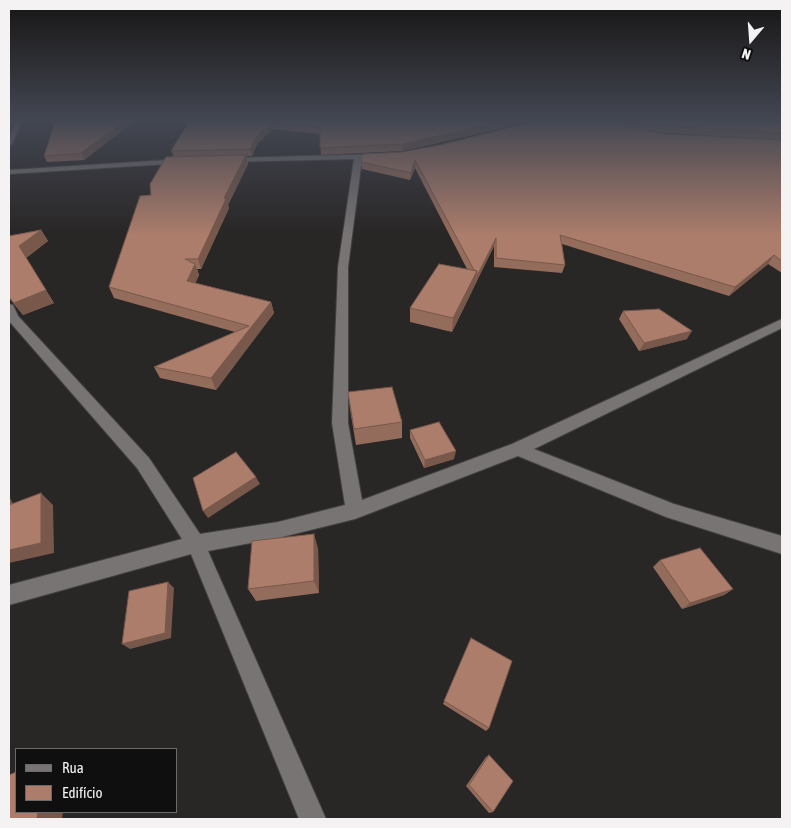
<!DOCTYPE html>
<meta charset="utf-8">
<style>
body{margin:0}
#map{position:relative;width:791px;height:828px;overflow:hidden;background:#292626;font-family:"Asap Condensed",sans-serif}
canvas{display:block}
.frame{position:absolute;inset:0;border:10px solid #f4f2f2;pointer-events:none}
.legend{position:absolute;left:15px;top:748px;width:162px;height:65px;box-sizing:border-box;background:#100f0f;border:1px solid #6b6a6a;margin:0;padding:6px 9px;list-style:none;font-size:15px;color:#f4f2f2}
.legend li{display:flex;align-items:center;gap:10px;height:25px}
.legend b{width:25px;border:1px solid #6b6a6a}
.north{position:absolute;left:726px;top:15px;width:50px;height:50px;-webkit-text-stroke:4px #100f0f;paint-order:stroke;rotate:198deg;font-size:14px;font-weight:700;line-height:20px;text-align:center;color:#f4f2f2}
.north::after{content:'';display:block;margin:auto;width:18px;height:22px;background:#f4f2f2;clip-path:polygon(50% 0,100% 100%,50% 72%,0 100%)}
</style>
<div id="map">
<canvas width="791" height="828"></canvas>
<div class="frame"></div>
<ul class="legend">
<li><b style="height:6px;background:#787474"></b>Rua</li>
<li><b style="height:14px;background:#ac7d6b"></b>Edifício</li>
</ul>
<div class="north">N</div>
</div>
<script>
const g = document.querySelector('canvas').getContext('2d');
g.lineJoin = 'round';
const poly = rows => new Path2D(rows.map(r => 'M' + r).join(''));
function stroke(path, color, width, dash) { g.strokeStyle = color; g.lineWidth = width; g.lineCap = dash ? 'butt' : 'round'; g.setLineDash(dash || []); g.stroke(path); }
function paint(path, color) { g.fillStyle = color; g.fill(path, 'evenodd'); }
const minor = poly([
 [17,120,23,120,12,144,9,146,9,137,17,120],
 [382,154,385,158,362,159,348,267,348,423,362,500,512,444,782,319,782,328,534,449,674,504,782,536,782,554,666,517,518,456,355,519,278,538,208,551,326,819,299,819,191,554,9,605,9,585,182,539,137,468,9,321,9,304,13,305,18,316,149,458,200,534,278,522,345,505,332,423,338,267,354,159,227,162,223,160,227,158,382,154],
 [182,159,186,161,185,163,9,174,9,170,182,159]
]);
stroke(minor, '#434141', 2);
paint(minor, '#787474');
paint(poly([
 [56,120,136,120,84,160,47,162,44,156],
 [190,120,538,120,402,151,321,155,320,134,273,129,257,144,252,156,246,156,248,164,228,205,229,208,201,269,197,269,199,275,195,283,271,302,274,313,216,390,160,378,154,367,235,332,114,298,109,287,151,195,174,157,171,151],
 [541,120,782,120,782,273,768,264,729,296,562,244,565,265,562,273,494,267,494,246,452,332,410,322,410,308,467,269,415,168,410,180,362,169,361,162,402,152,440,145],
 [632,128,666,133,768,139,669,134],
 [41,230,48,241,26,258,54,303,23,315,9,298,9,236],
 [623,311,687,339,639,351,619,319],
 [348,392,402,422,402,438,356,445,350,409],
 [410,430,454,459,424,468,410,438],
 [318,548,319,593,256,601,248,589],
 [660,560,733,589,724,595,682,609,653,567],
 [471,638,489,728,486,731,443,704],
 [489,755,493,812,489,813,466,786,486,757]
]), '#946c5c');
paint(poly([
 [126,120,136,120,84,160,81,153],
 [510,120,538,120,402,151,402,144],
 [272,123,273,129,257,144,252,156,250,149,256,137],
 [246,155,248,164,228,205,229,208,201,269,198,259,224,198],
 [415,160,415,168,410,180,411,173],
 [41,230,48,241,26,258,54,303,23,315,14,303,19,246],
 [496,238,494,246,475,284,477,276],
 [774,255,768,264,729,296,735,287],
 [195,264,199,275,192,292,187,281],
 [477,271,475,285,452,332,453,318],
 [271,302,274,313,216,390,211,378],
 [692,331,687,339,639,351,644,343],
 [456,451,454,459,424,468,425,460],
 [256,477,260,484,208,518,203,511],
 [41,493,53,505,54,553,9,563,9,550],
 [9,496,20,517,9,508],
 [314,534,318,548,319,593,314,581],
 [168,582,174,588,171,638,130,649,122,644],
 [733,589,724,595,682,609,690,603],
 [38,812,63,812,62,819,37,819]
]), '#78584b');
const building = poly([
 [56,120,126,120,81,153,44,156,56,120],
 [190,120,510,120,402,144,320,148,320,127,272,123,256,137,250,149,171,151,190,120],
 [541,120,605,120,634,129,669,134,782,140,782,261,774,255,735,287,560,235,565,265,496,258,496,238,477,276,477,271,474,270,415,160,411,173,361,162,362,154,402,152,440,145,541,120],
 [629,120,782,120,782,133,669,126,629,120],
 [246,155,224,198,226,199,198,259,185,259,195,264,187,281,271,302,211,378,154,367,249,326,109,287,140,196,151,195,150,184,166,157,246,155],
 [41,230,19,246,46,290,14,303,9,297,9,236,41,230],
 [439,264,477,271,453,318,410,308,439,264],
 [659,309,692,331,644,343,623,311,659,309],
 [392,387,402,422,354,429,348,392,392,387],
 [439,422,456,451,425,460,410,430,439,422],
 [236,452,256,477,203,511,193,478,236,452],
 [41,493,41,543,9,550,9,505,41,493],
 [314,534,314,581,248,589,252,541,314,534],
 [700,548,733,589,690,603,660,560,700,548],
 [168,582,165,633,122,644,129,591,168,582],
 [471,638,512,661,489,728,444,701,471,638],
 [489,755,513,781,493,812,469,785,489,755],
 [16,772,16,812,38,812,37,819,9,819,9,775,16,772]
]);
paint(building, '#ac7d6b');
stroke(building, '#78584b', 1);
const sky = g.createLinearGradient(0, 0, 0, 236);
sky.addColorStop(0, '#171515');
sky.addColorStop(0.51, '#434752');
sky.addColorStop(1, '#43475200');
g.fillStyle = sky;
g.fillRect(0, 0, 791, 236);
</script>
